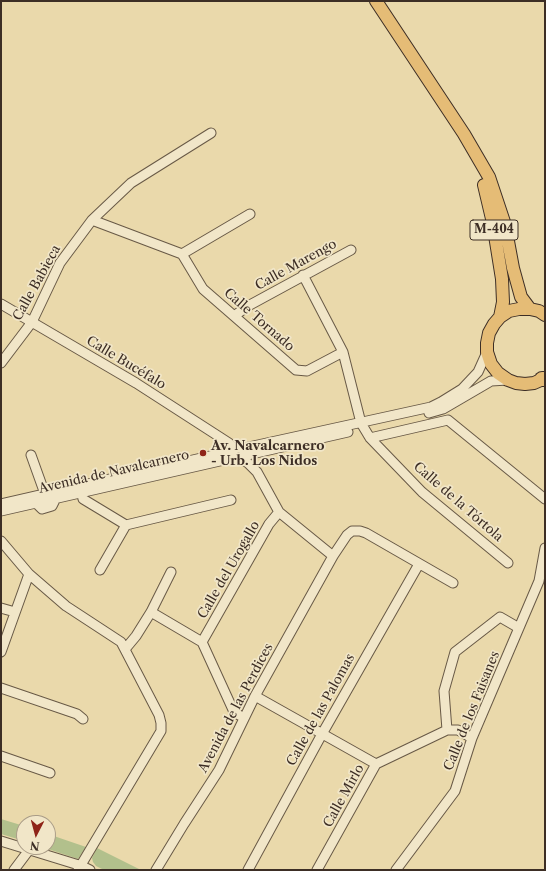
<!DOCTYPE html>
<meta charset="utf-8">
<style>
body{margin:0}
#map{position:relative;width:546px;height:871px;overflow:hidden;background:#ead9ab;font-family:"Libre Caslon Text",serif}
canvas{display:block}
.frame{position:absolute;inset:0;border:2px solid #3d2e25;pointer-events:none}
.north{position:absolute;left:16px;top:815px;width:40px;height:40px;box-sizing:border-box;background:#f1e6c8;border:1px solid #a99c87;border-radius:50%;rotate:186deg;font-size:11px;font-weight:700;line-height:16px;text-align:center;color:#3d2e25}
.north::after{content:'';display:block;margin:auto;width:14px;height:18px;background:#8f2418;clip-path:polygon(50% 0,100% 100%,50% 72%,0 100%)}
</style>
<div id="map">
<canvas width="546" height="871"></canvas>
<div class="frame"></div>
<div class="north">N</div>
</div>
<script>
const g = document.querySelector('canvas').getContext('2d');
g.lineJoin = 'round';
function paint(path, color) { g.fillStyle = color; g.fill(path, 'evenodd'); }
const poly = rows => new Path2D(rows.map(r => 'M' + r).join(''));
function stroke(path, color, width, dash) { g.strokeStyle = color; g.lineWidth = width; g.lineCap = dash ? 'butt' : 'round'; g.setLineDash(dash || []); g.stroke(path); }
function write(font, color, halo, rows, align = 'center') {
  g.font = font + ' "Libre Caslon Text",serif'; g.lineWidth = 3.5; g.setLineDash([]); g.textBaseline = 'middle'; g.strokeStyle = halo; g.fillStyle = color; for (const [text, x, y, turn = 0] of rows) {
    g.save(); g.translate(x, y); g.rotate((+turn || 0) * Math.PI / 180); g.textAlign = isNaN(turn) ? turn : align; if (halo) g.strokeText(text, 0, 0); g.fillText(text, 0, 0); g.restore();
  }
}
paint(poly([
 [1,819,24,826,24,841,1,834],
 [48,834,86,847,78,859,42,847,48,847],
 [97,848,141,870,104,870,96,866,93,862,92,858]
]), '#b2c08c');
const minor = poly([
 [92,220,182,254,203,289,296,370,307,371,343,352,303,275],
 [182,254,250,214],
 [1,304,136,383,229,443,234,449],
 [234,316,248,306,351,250],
 [343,352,361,423,370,438,422,492,508,563],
 [1,363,32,322,60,263,92,220,131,183,211,133],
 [429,413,443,409,491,381,508,380],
 [370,438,448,420,545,499],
 [31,455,45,494],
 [233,458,238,460,243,456,348,432],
 [241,459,248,463,257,472,279,512,333,556],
 [81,487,83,499,126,525,231,500],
 [36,503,42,509,52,506,56,498],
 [1,504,232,451,237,448,244,448,431,407,441,402,462,389,478,372,487,352],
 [1,511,233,458],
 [1,541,29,574,66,606,121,642,159,715,161,723,161,731,78,870],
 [100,570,126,525],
 [1,608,15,612],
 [151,612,202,642,234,712,244,718],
 [202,642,269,524,279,512],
 [126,648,136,636,151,612,171,572],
 [1,652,29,574],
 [1,688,77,714,83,719],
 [255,696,376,764],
 [447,730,444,691,455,652,500,617,519,628],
 [1,756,50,773],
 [1,841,82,866,90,870],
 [14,870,29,850],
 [156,870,184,824,219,770,255,696,333,556,347,535,352,531,360,531,366,533,453,583],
 [248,870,322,734,419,564],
 [317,870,376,764,447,730,458,730,472,738],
 [396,870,455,791,472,738,539,581,545,548]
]);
const major = poly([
 [376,1,464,134,489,177,505,225,513,268,521,297,530,309],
 [484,185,493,223,502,279,503,302,500,317],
 [545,315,539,311,530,309,519,309,509,311,500,317,494,324,489,333,487,343,487,352,491,364,498,373,508,380,516,383,525,384,534,383,545,378]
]);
const highway = poly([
 [542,379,545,379]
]);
stroke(minor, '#685946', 11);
stroke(major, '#3d2e25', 14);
stroke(highway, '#3d2e25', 16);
stroke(minor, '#f1e6c8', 9);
stroke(major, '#e5bc76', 12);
stroke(highway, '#e5bc76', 14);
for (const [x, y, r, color] of [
 [203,453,4,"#8f2418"]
]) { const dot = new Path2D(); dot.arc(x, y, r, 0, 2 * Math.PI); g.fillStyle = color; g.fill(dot); stroke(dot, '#f1e6c8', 1.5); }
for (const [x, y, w] of [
 [494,230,48]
]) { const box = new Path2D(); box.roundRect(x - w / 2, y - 10, w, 20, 3); g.fillStyle = '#f1e6c8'; g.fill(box); stroke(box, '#3d2e25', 1); }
write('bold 12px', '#3d2e25', null, [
 ["M-404",494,230]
]);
write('13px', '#3d2e25', '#f1e6c8', [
 ["Calle Marengo",296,265,-29],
 ["Calle Babieca",37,283,-61],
 ["Calle Tornado",259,320,41],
 ["Calle Bucéfalo",126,363,31],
 ["Avenida de Navalcarnero",114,472,-13],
 ["Calle de la Tórtola",458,502,41],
 ["Calle del Urogallo",229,570,-60],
 ["Avenida de las Perdices",236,708,-62],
 ["Calle de las Palomas",321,710,-61],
 ["Calle de los Faisanes",472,711,-68],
 ["Calle Mirlo",344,796,-61]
]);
write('bold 13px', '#3d2e25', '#f1e6c8', [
 ["Av. Navalcarnero",211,446],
 ["- Urb. Los Nidos",211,461]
], 'left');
</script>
